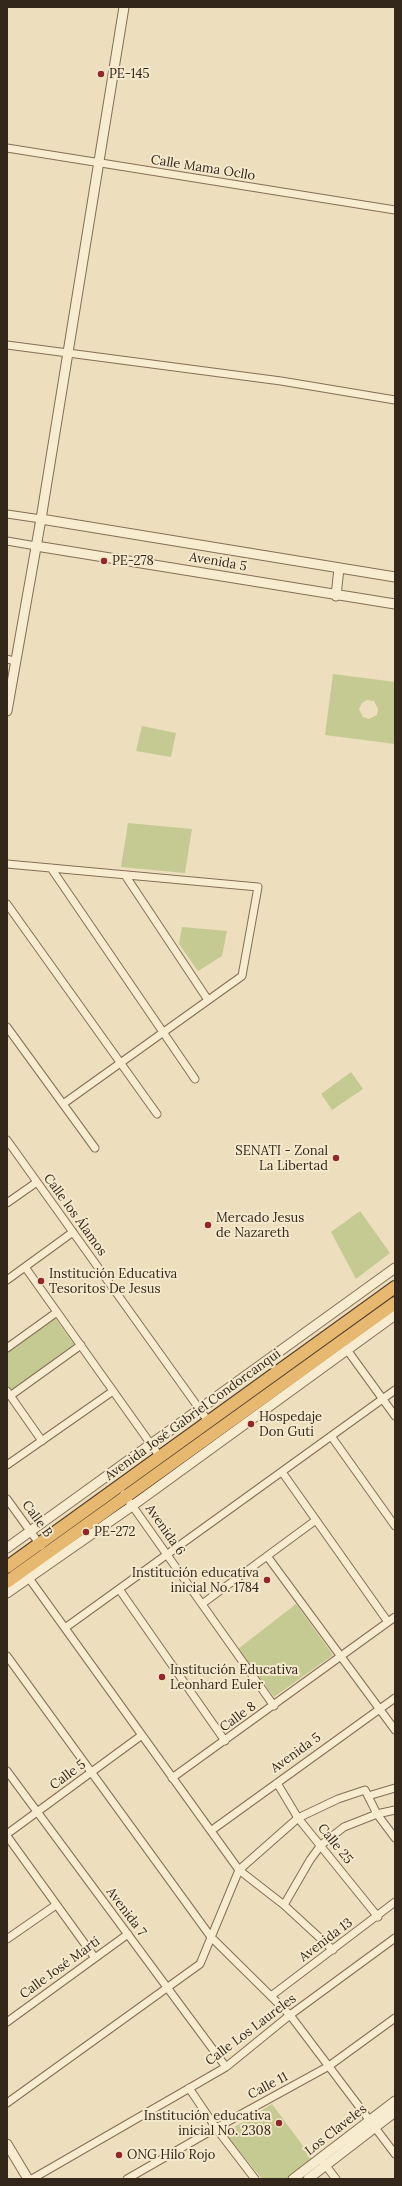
<!DOCTYPE html>
<meta charset="utf-8">
<style>
body{margin:0}
#map{position:relative;width:402px;height:2186px;overflow:hidden;background:#eddebd;font-family:Lora,serif}
canvas{display:block}
.frame{position:absolute;inset:0;border:8px solid #33271b;pointer-events:none}
</style>
<div id="map">
<canvas width="402" height="2186"></canvas>
<div class="frame"></div>
</div>
<script>
const g = document.querySelector('canvas').getContext('2d');
g.lineJoin = 'round';
function paint(path, color) { g.fillStyle = color; g.fill(path, 'evenodd'); }
const poly = rows => new Path2D(rows.map(r => 'M' + r).join(''));
function stroke(path, color, width, dash) { g.strokeStyle = color; g.lineWidth = width; g.lineCap = dash ? 'butt' : 'round'; g.setLineDash(dash || []); g.stroke(path); }
function write(font, color, halo, rows, align = 'center') {
  g.font = font + ' Lora,serif'; g.lineWidth = 4; g.setLineDash([]); g.textBaseline = 'middle'; g.strokeStyle = halo; g.fillStyle = color; for (const [text, x, y, turn = 0] of rows) {
    g.save(); g.translate(x, y); g.rotate((+turn || 0) * Math.PI / 180); g.textAlign = isNaN(turn) ? turn : align; if (halo) g.strokeText(text, 0, 0); g.fillText(text, 0, 0); g.restore();
  }
}
paint(poly([
 [333,674,395,682,395,744,325,735],
 [367,700,374,701,378,709,377,715,369,719,363,717,359,709,362,703],
 [142,726,176,733,171,757,136,751],
 [128,823,192,829,185,873,121,867],
 [182,927,227,931,222,956,198,971,179,944],
 [351,1072,363,1089,332,1110,321,1094],
 [360,1211,390,1253,356,1279,331,1232],
 [55,1318,74,1344,11,1391,7,1386,7,1353],
 [296,1604,333,1655,274,1697,238,1649],
 [272,2104,314,2161,291,2179,262,2179,225,2133]
]), '#c4ca91');
const minor = poly([
 [7,148,395,210],
 [7,345,281,381,395,400],
 [7,514,41,519],
 [7,541,36,546],
 [7,659,14,661],
 [7,864,258,887,242,976,63,1104],
 [51,868,195,1079],
 [125,875,208,1000],
 [7,904,157,1114],
 [7,1027,95,1148],
 [7,1140,208,1421],
 [7,1203,37,1182],
 [25,1267,160,1457],
 [7,1280,73,1232],
 [345,1347,395,1416],
 [7,1348,57,1312],
 [7,1391,42,1441],
 [10,1396,81,1345],
 [331,1436,395,1526],
 [7,1465,113,1391],
 [282,1472,388,1622],
 [124,1494,274,1706],
 [7,1499,41,1546],
 [267,1556,395,1730],
 [26,1574,239,1870,284,1905,333,1950],
 [119,1589,225,1741],
 [202,1604,316,1520],
 [65,1628,395,1390],
 [7,1656,211,1937,290,2015,395,2154],
 [7,1771,226,2067],
 [172,1778,395,1617],
 [277,1783,298,1818,378,1917],
 [368,1796,395,1788],
 [212,1830,395,1698],
 [7,1834,142,1735],
 [7,1836,95,1958],
 [284,1905,310,1860,321,1845,344,1827,377,1814,395,1810],
 [7,1939,56,1905],
 [271,1996,395,1902],
 [7,2022,128,1934],
 [189,2088,216,2128,255,2179],
 [7,2103,200,1964,239,1870,298,1818,338,1799,365,1790,377,1814,395,1838],
 [323,2162,336,2179],
 [32,2179,226,2067,290,2015,395,1938],
 [127,2179,216,2128,329,2066,395,2018]
]);
const tertiary = poly([
 [41,519,395,577],
 [36,546,395,604],
 [336,596,339,568],
 [7,711,41,519,124,7],
 [7,1548,395,1268],
 [7,1593,132,1506,395,1315],
 [7,2144,28,2179],
 [293,2179,395,2101],
 [308,2179,395,2112]
]);
const trunk = poly([
 [7,1567,395,1287],
 [7,1582,395,1303]
]);
stroke(minor, '#846f56', 9);
stroke(tertiary, '#846f56', 11);
stroke(trunk, '#513d2b', 14);
stroke(minor, '#f8ecd0', 7);
stroke(tertiary, '#f8ecd0', 9);
stroke(trunk, '#e7b870', 12);
for (const [x, y, r, color] of [
 [101,74,4,"#922729"],
 [104,561,4,"#922729"],
 [336,1158,4,"#922729"],
 [208,1225,4,"#922729"],
 [41,1281,4,"#922729"],
 [251,1424,4,"#922729"],
 [86,1532,4,"#922729"],
 [267,1580,4,"#922729"],
 [162,1677,4,"#922729"],
 [279,2123,4,"#922729"],
 [119,2155,4,"#922729"]
]) { const dot = new Path2D(); dot.arc(x, y, r, 0, 2 * Math.PI); g.fillStyle = color; g.fill(dot); stroke(dot, '#f4e9cc', 1.5); }
write('13px', '#33271b', '#f4e9cc', [
 ["PE-145",109,74],
 ["PE-278",112,561],
 ["SENATI - Zonal",328,1151,"right"],
 ["La Libertad",328,1166,"right"],
 ["Mercado Jesus",216,1218],
 ["de Nazareth",216,1233],
 ["Institución Educativa",49,1274],
 ["Tesoritos De Jesus",49,1289],
 ["Hospedaje",259,1417],
 ["Don Guti",259,1432],
 ["PE-272",94,1532],
 ["Institución educativa",259,1573,"right"],
 ["inicial No. 1784",259,1588,"right"],
 ["Institución Educativa",170,1670],
 ["Leonhard Euler",170,1685],
 ["Institución educativa",271,2116,"right"],
 ["inicial No. 2308",271,2131,"right"],
 ["ONG Hilo Rojo",127,2155]
], 'left');
write('13px', '#33271b', '#f4e9cc', [
 ["Calle Mama Ocllo",203,168,9],
 ["Avenida 5",218,562,10],
 ["Calle los Álamos",75,1215,54],
 ["Avenida José Gabriel Condorcanqui",193,1415,-36],
 ["Calle B",37,1519,54],
 ["Avenida 6",165,1530,55],
 ["Calle 8",238,1717,-36],
 ["Avenida 5",296,1753,-36],
 ["Calle 5",68,1775,-36],
 ["Calle 25",335,1844,51],
 ["Avenida 7",126,1912,53],
 ["Avenida 13",326,1940,-37],
 ["Calle José Martí",60,1968,-36],
 ["Calle Los Laureles",251,2030,-37],
 ["Calle 11",268,2086,-28],
 ["Los Claveles",336,2130,-38]
]);
</script>
